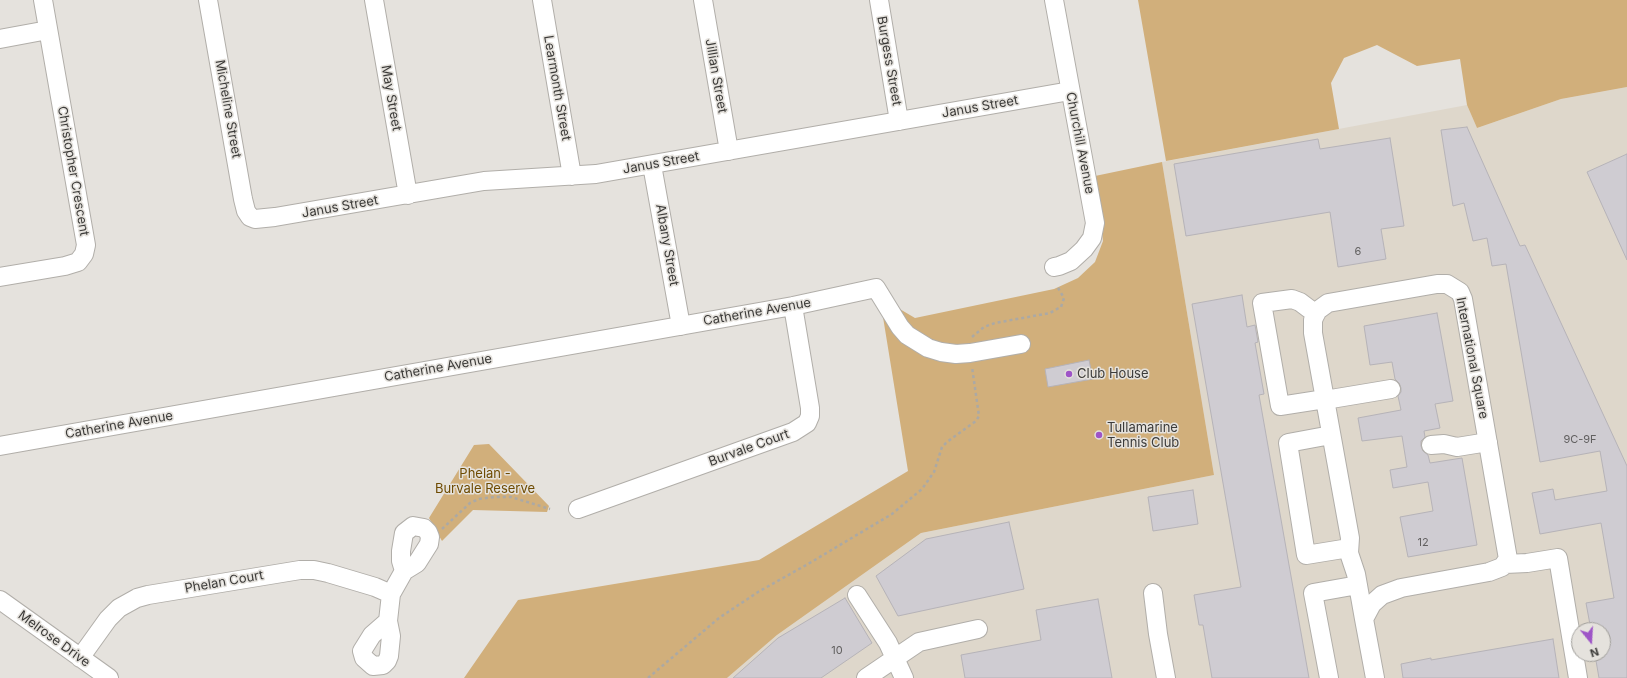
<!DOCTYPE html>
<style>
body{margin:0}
#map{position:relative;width:1627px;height:678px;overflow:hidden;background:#e5e2dd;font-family:Inter,sans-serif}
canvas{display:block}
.north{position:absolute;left:1571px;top:622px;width:40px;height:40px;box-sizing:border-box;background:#e5e2dd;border:1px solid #a19f9b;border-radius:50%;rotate:162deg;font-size:11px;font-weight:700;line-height:16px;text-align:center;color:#3c3b39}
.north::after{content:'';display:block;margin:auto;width:14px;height:18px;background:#9e54c7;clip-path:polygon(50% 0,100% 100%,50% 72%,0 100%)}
</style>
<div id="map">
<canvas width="1627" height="678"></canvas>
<div class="north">N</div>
</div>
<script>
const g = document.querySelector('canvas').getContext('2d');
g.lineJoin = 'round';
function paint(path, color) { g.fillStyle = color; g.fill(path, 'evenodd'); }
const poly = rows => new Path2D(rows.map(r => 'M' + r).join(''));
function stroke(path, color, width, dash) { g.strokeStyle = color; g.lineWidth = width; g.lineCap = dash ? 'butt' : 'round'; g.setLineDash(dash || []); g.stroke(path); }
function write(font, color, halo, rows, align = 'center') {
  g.font = font + ' Inter,sans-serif'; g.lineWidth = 3; g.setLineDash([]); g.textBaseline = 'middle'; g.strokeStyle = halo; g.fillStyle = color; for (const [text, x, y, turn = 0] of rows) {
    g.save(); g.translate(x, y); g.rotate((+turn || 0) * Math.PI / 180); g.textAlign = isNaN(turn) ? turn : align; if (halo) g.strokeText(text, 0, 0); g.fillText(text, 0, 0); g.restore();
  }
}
paint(poly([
 [1627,87,1627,678,727,678,777,635,921,533,1214,475,1162,162,1467,105,1477,128,1561,99],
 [1579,630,1603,630,1603,654,1579,654]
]), '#ded7cb');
paint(poly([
 [1138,0,1627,0,1627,87,1561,99,1477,128,1467,105,1460,59,1417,66,1377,45,1344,58,1331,83,1339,129,1166,161],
 [1162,162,1214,475,921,533,777,635,727,678,464,678,518,600,759,560,908,471,883,317,898,308,915,318,1054,289,1078,278,1095,262,1103,241,1095,176],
 [489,444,549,506,547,512,473,510,442,541,429,518,474,445]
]), '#d1af7b');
const building = poly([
 [1467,127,1520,246,1525,245,1627,466,1627,678,1599,678,1595,655,1603,654,1603,630,1591,630,1586,603,1614,598,1601,523,1540,534,1532,493,1553,489,1555,500,1607,491,1600,451,1540,462,1506,264,1492,266,1487,238,1473,241,1464,203,1453,206,1441,130,1467,127],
 [1390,138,1404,226,1381,229,1386,259,1338,267,1330,212,1186,236,1174,164,1318,139,1320,149,1390,138],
 [1627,154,1627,260,1587,172,1627,154],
 [1242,295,1247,327,1255,325,1258,342,1255,343,1264,394,1259,395,1309,678,1212,678,1203,625,1199,625,1194,595,1241,587,1192,304,1242,295],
 [1437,313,1453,401,1435,404,1440,428,1424,431,1425,437,1421,441,1421,446,1423,451,1428,455,1430,463,1462,458,1477,545,1408,557,1400,517,1433,511,1428,482,1393,488,1390,470,1407,467,1402,436,1362,441,1358,418,1401,410,1398,396,1401,392,1401,388,1399,383,1395,379,1392,362,1370,365,1364,326,1437,313],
 [1089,360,1093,379,1048,387,1045,369,1089,360],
 [1193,490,1198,524,1153,531,1148,497,1193,490],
 [1009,522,1024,589,898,616,876,576,926,539,1009,522],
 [845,598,872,643,821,678,733,678,778,638,845,598],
 [1098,599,1112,678,965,678,961,655,1041,640,1036,610,1098,599],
 [1553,639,1559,678,1403,678,1401,664,1431,658,1431,660,1553,639]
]);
paint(building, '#cfccd2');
stroke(building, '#b6b3b8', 1);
const minor = poly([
 [208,0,243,199,246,211,250,217,255,219,275,217,484,181,596,174,1070,91],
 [374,0,408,195],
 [542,0,572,176],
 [703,0,729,151],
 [879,0,899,121],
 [0,39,48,30],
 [652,165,681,326],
 [1054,267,1059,266,1071,261,1084,249,1092,238,1095,223,1054,0],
 [0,277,65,266,78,262,84,254,86,245,43,0],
 [1316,314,1300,302,1292,299,1262,303,1280,406,1325,399],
 [1325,400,1391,389],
 [1331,435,1288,443,1306,555,1349,548],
 [1431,445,1444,444,1457,447,1488,442],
 [0,446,793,306,876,288,900,327,907,335,928,348,941,352,956,354,970,353,1021,344],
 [578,509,793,432,807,423,810,416,810,408,793,306],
 [1505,564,1527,563,1558,558,1578,678],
 [1153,593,1158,634,1166,678],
 [857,595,888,643,904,678],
 [0,600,109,678],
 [1364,619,1372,604,1382,595,1401,588,1489,572,1502,567,1508,559,1463,299,1460,292,1447,284,1437,284,1328,303,1317,311,1313,320,1313,333,1350,538,1349,553,1356,574,1364,619,1375,678],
 [388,621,372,635,362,651,364,658,373,666,383,665,387,661,389,656,391,636,388,621,391,594,404,571,417,563,429,544,430,537,428,532,424,528,413,526,404,533,401,551,401,561,404,571],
 [80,658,108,619,119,608,137,598,148,595,300,570,314,570,328,573,375,587,391,594],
 [866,678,919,642,978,629],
 [1329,678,1313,593,1358,585]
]);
stroke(minor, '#b1aea9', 20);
stroke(poly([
 [972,337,984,327,995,323,1050,313,1057,309,1061,307,1064,298,1057,286],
 [442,529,470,503,479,499,494,497,511,497,550,509],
 [648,678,719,618,758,592,808,564,892,514,922,489,934,472,942,447,947,442,976,421,979,416,972,367]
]), '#aba9a5', 2.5, [3, 3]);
stroke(minor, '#fff', 18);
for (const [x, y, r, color] of [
 [1069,374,4,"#9e54c7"],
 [1099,435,4,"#9e54c7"]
]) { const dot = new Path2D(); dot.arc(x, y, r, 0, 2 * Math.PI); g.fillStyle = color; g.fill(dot); stroke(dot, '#e5e2dd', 1.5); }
write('11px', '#615f5f', null, [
 ["6",1358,252],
 ["9C-9F",1580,440],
 ["12",1423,543],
 ["10",837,651]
]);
write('13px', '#3c3b39', '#e5e2dd', [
 ["Burgess Street",889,61,80],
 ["Jillian Street",716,76,80],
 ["Learmonth Street",557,88,80],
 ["May Street",391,98,80],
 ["Janus Street",980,107,-10],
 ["Micheline Street",228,109,80],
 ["Churchill Avenue",1080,143,79],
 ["Janus Street",661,163,-10],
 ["Christopher Crescent",73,171,80],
 ["Janus Street",340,207,-10],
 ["Albany Street",667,245,80],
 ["Catherine Avenue",757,312,-10],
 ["International Square",1472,358,79],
 ["Catherine Avenue",438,368,-10],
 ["Catherine Avenue",119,425,-10],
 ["Burvale Court",749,448,-20],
 ["Phelan Court",224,582,-10],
 ["Melrose Drive",54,639,36]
]);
write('13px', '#3c3b39', '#e5e2dd', [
 ["Club House",1077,374],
 ["Tullamarine",1107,428],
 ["Tennis Club",1107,443]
], 'left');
write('13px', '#6e4b02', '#e5e2dd', [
 ["Phelan -",485,474],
 ["Burvale Reserve",485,489]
]);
</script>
